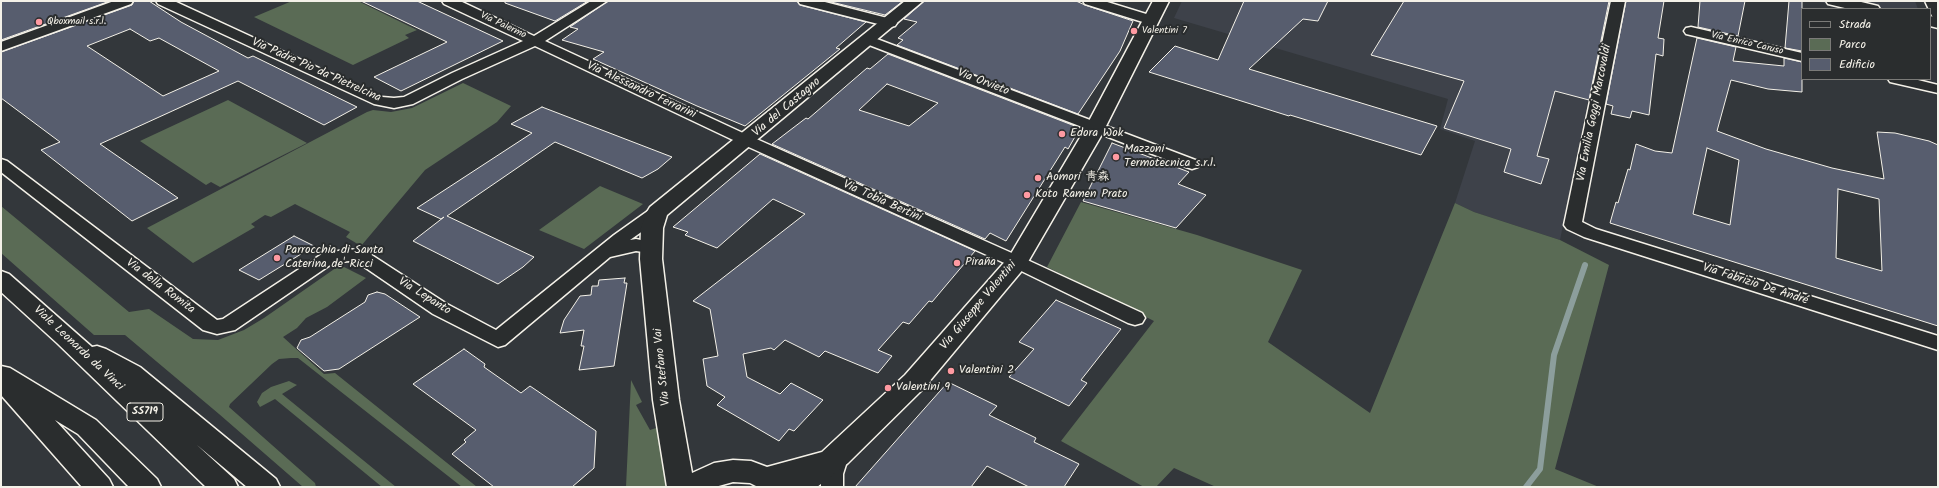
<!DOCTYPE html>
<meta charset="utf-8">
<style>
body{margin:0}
#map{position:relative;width:1939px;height:488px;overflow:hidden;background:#33373b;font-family:Kalam,sans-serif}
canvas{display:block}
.frame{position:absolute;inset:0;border:2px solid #f4f1e8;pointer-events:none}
.legend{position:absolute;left:1801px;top:8px;width:130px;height:72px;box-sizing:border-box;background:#2a2d2e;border:1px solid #7b7b78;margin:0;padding:5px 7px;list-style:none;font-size:12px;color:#f4f1e8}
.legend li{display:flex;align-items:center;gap:8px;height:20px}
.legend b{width:20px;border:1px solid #7b7b78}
</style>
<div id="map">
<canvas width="1939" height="488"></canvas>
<div class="frame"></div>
<ul class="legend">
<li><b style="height:5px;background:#2a2d2e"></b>Strada</li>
<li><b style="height:11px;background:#5a6b55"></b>Parco</li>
<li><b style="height:11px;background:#575d6e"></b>Edificio</li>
</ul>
</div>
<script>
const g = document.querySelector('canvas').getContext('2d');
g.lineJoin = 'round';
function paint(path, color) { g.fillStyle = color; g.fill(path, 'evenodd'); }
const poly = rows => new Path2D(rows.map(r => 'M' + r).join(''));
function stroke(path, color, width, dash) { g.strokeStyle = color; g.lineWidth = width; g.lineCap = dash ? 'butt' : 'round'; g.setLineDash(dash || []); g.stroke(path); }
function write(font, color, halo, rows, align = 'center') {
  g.font = font + ' Kalam,"LXGW WenKai TC",sans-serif'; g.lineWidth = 4; g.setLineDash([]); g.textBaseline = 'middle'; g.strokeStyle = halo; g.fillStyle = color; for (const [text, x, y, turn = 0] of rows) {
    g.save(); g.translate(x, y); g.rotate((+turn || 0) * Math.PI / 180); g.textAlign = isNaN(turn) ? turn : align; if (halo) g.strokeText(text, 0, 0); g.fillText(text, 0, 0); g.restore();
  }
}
paint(poly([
 [1182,1,1608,1,1560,240,1474,212,1455,203,1475,141,1440,129,1448,99,1174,18],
 [1814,1,1915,1,1918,9,1851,9]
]), '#3e424a');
paint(poly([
 [292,1,358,1,417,30,405,35,409,38,353,65,254,17],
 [463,83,511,106,497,122,425,170,361,246,346,237,350,232,295,204,271,217,265,215,251,224,255,227,193,263,147,228,367,112,373,110,391,112,412,108],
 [228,100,307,143,220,187,211,182,206,185,140,141],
 [600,186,643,204,584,249,539,230],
 [1081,202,1197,235,1302,270,1268,342,1370,413,1455,203,1474,212,1560,240,1609,265,1555,469,1599,487,1216,487,1174,468,1156,487,1144,487,1061,441,1154,321,1047,267],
 [1,206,129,312,149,309,193,339,218,340,244,330,264,318,340,265,366,278,327,307,306,318,297,328,283,337,324,374,335,373,477,487,462,487,298,358,291,358,279,359,272,364,230,404,229,407,315,483,316,487,303,487,219,414,125,335,94,335,1,253],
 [631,380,642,402,636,405,650,430,659,427,669,487,626,487],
 [289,381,297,385,282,394,396,487,382,487,275,399,260,407,257,402,262,393,271,387]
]), '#5a6b55');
stroke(poly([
 [1526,487,1540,469,1554,355,1585,265]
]), '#8c9e9c', 6);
const building = poly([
 [1,1,110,1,1,40,1,1],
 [134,1,149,1,181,22,248,58,253,56,357,107,324,125,238,81,100,144,178,198,132,221,41,150,60,142,1,98,1,52,132,5,134,1],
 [130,29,150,41,159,38,219,71,163,96,87,46,130,29],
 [361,1,417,1,503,41,401,91,374,77,447,42,361,1],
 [505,1,588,1,555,21,505,3,505,1],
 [608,1,797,1,800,5,866,22,836,48,840,49,745,126,697,106,593,59,604,52,562,40,578,29,570,27,608,1],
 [827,1,903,1,885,15,827,1],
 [924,1,1076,1,1085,5,1133,21,1120,51,1078,114,897,45,903,40,898,38,917,22,904,19,924,1],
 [1244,1,1328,1,1318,21,1303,19,1249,69,1437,126,1421,155,1290,115,1289,116,1149,72,1175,46,1218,60,1244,1],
 [1404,1,1609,1,1589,100,1555,91,1537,156,1549,159,1541,184,1504,172,1511,149,1444,128,1464,81,1371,55,1404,1],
 [1626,1,1664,1,1658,38,1664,39,1663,56,1656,54,1649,115,1632,111,1630,118,1611,114,1613,106,1606,104,1626,1],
 [1700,1,1745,1,1738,36,1698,27,1700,1],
 [1789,1,1802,1,1802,51,1785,48,1789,1],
 [1697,38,1736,47,1733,61,1784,66,1784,58,1802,62,1802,92,1768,89,1731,80,1717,131,1766,149,1832,168,1884,179,1877,132,1895,133,1929,141,1938,145,1938,326,1610,223,1616,202,1618,203,1628,169,1630,170,1636,144,1655,151,1672,153,1697,38],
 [1707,148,1739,160,1730,225,1693,214,1707,148],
 [1838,189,1879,199,1882,271,1836,258,1838,189],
 [888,54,1080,128,1068,149,1065,147,1006,241,990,233,985,239,772,144,806,118,808,119,867,68,870,69,888,54],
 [887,84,938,103,909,126,859,110,887,84],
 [542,107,672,157,658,169,642,178,555,142,447,216,534,257,523,267,498,284,413,241,444,217,441,219,417,208,532,133,511,124,542,107],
 [1112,143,1189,172,1178,184,1206,195,1176,228,1083,201,1112,143],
 [760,154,975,251,932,302,929,301,909,324,903,322,878,350,892,356,878,373,825,351,819,357,785,340,774,350,771,348,743,354,747,377,780,394,791,383,823,400,794,431,789,429,779,441,717,405,725,397,707,386,703,359,718,356,710,309,693,301,805,214,773,199,717,248,685,235,688,232,673,227,760,154],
 [294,236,314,246,259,280,239,270,294,236],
 [625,278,624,283,627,283,614,366,579,370,584,346,581,346,584,330,560,333,564,320,580,296,591,295,592,286,598,286,599,280,625,278],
 [377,292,385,294,420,317,339,369,324,371,297,348,301,340,310,337,365,302,368,295,377,292],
 [1056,300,1121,329,1081,380,1087,383,1069,406,1009,377,1034,349,1019,342,1056,300],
 [464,349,485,364,484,367,521,393,530,386,596,431,594,468,572,487,494,487,452,454,466,442,464,440,476,430,413,384,464,349],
 [948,382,997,406,989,415,1036,438,1034,442,1079,464,1064,487,1029,487,987,466,971,487,855,487,948,382]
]);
paint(building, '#575d6e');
stroke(building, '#f4f1e8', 1);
const street = poly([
 [114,1,133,1,131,4,1,51,1,42,114,1],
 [156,1,174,1,382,97,394,98,404,97,452,73,523,41,444,4,442,1,460,1,534,36,591,1,607,1,545,41,743,133,1023,258,1142,313,1145,318,1142,323,1135,325,1128,323,1011,266,731,139,535,46,462,79,413,104,394,108,374,104,158,4,156,1],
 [798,1,821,1,895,20,897,23,895,26,890,27,800,4,798,1],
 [1083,1,1104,1,1156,17,1158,20,1156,23,1146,23,1085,4,1083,1],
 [1611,1,1625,1,1582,222,1596,229,1938,336,1938,350,1584,237,1567,229,1564,225,1611,1],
 [1925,1,1938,1,1938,19,1933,18,1925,1],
 [1691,27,1802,53,1802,61,1686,34,1684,31,1686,28,1691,27],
 [869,36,1198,161,1200,164,1198,167,1192,169,1186,167,864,43,862,40,864,37,869,36],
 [1888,79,1914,79,1938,85,1938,93,1890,82,1888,79],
 [1,159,7,161,217,320,223,319,322,254,349,249,367,252,447,304,496,330,614,235,652,208,658,207,664,208,667,212,664,216,630,240,636,239,656,243,659,247,656,251,650,253,636,251,610,257,505,345,498,347,433,314,357,262,349,261,333,263,235,330,217,334,203,330,1,172,1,159],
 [838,446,846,449,849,455,843,474,843,487,821,487,821,474,827,455,830,449,838,446]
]);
const secondary = poly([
 [905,1,923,1,667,215,663,228,662,259,679,400,692,473,714,463,733,460,751,461,767,467,822,452,905,375,1009,257,1081,136,1153,1,1169,1,1101,136,1025,267,923,389,848,463,817,487,758,487,750,483,733,482,715,487,667,487,653,400,640,259,641,228,647,212,650,207,905,1],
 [1826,1,1857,1,1878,6,1880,9,1849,9,1828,4,1826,1],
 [1930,16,1938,18,1938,28,1930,26,1930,16]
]);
const highway = poly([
 [1,271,9,274,92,347,97,346,106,349,140,367,276,479,280,487,247,487,197,445,234,479,238,487,206,487,57,343,1,292,1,271],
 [1,366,10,368,96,420,157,479,161,487,129,487,78,434,55,420,109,479,113,487,82,487,1,395,1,366]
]);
stroke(street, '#f4f1e8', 3);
stroke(secondary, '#f4f1e8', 3);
stroke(highway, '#f4f1e8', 3);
paint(street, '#2a2d2e');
paint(secondary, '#2a2d2e');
paint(highway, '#2a2d2e');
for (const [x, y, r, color] of [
 [39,22,4,"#ff9aa2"],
 [1134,31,4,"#ff9aa2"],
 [1062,134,4,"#ff9aa2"],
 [1116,157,4,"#ff9aa2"],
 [1038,178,4,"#ff9aa2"],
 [1027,195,4,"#ff9aa2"],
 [277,258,4,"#ff9aa2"],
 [957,263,4,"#ff9aa2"],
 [951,371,4,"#ff9aa2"],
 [888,388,4,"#ff9aa2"]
]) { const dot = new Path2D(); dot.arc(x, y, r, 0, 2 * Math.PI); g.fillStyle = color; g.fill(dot); stroke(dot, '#2a2d2e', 1.5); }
write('10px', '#f4f1e8', '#2a2d2e', [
 ["Qboxmail s.r.l.",47,22],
 ["Valentini 7",1142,31]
], 'left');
write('10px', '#f4f1e8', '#2a2d2e', [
 ["Via Palermo",503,26,25],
 ["Via Enrico Caruso",1747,44,13]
]);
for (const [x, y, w] of [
 [145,412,36]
]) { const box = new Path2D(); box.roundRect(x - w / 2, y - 9, w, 18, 3); g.fillStyle = '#2a2d2e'; g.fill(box); stroke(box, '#f4f1e8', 1); }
write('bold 11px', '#f4f1e8', null, [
 ["SS719",145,412]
]);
write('12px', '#f4f1e8', '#2a2d2e', [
 ["Via Padre Pio da Pietrelcina",316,71,24],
 ["Via Orvieto",983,83,21],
 ["Via Alessandro Ferrarini",641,91,25],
 ["Via del Castagno",787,108,-40],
 ["Via Emilia Goggi Marcovaldi",1595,113,-79],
 ["Via Tobia Bertini",882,202,24],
 ["Via Fabrizio De André",1755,285,18],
 ["Via della Romita",160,287,37],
 ["Via Lepanto",424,297,32],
 ["Via Giuseppe Valentini",979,306,-50],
 ["Viale Leonardo da Vinci",78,349,43],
 ["Via Stefano Vai",663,367,-96]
]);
write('12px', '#f4f1e8', '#2a2d2e', [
 ["Edora Wok",1070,134],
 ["Mazzoni",1124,150],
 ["Termotecnica s.r.l.",1124,164],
 ["Aomori 青森",1046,178],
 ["Koto Ramen Prato",1035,195],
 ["Parrocchia di Santa",285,251],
 ["Caterina de' Ricci",285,265],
 ["Piraña",965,263],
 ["Valentini 2",959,371],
 ["Valentini 9",896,388]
], 'left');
</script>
